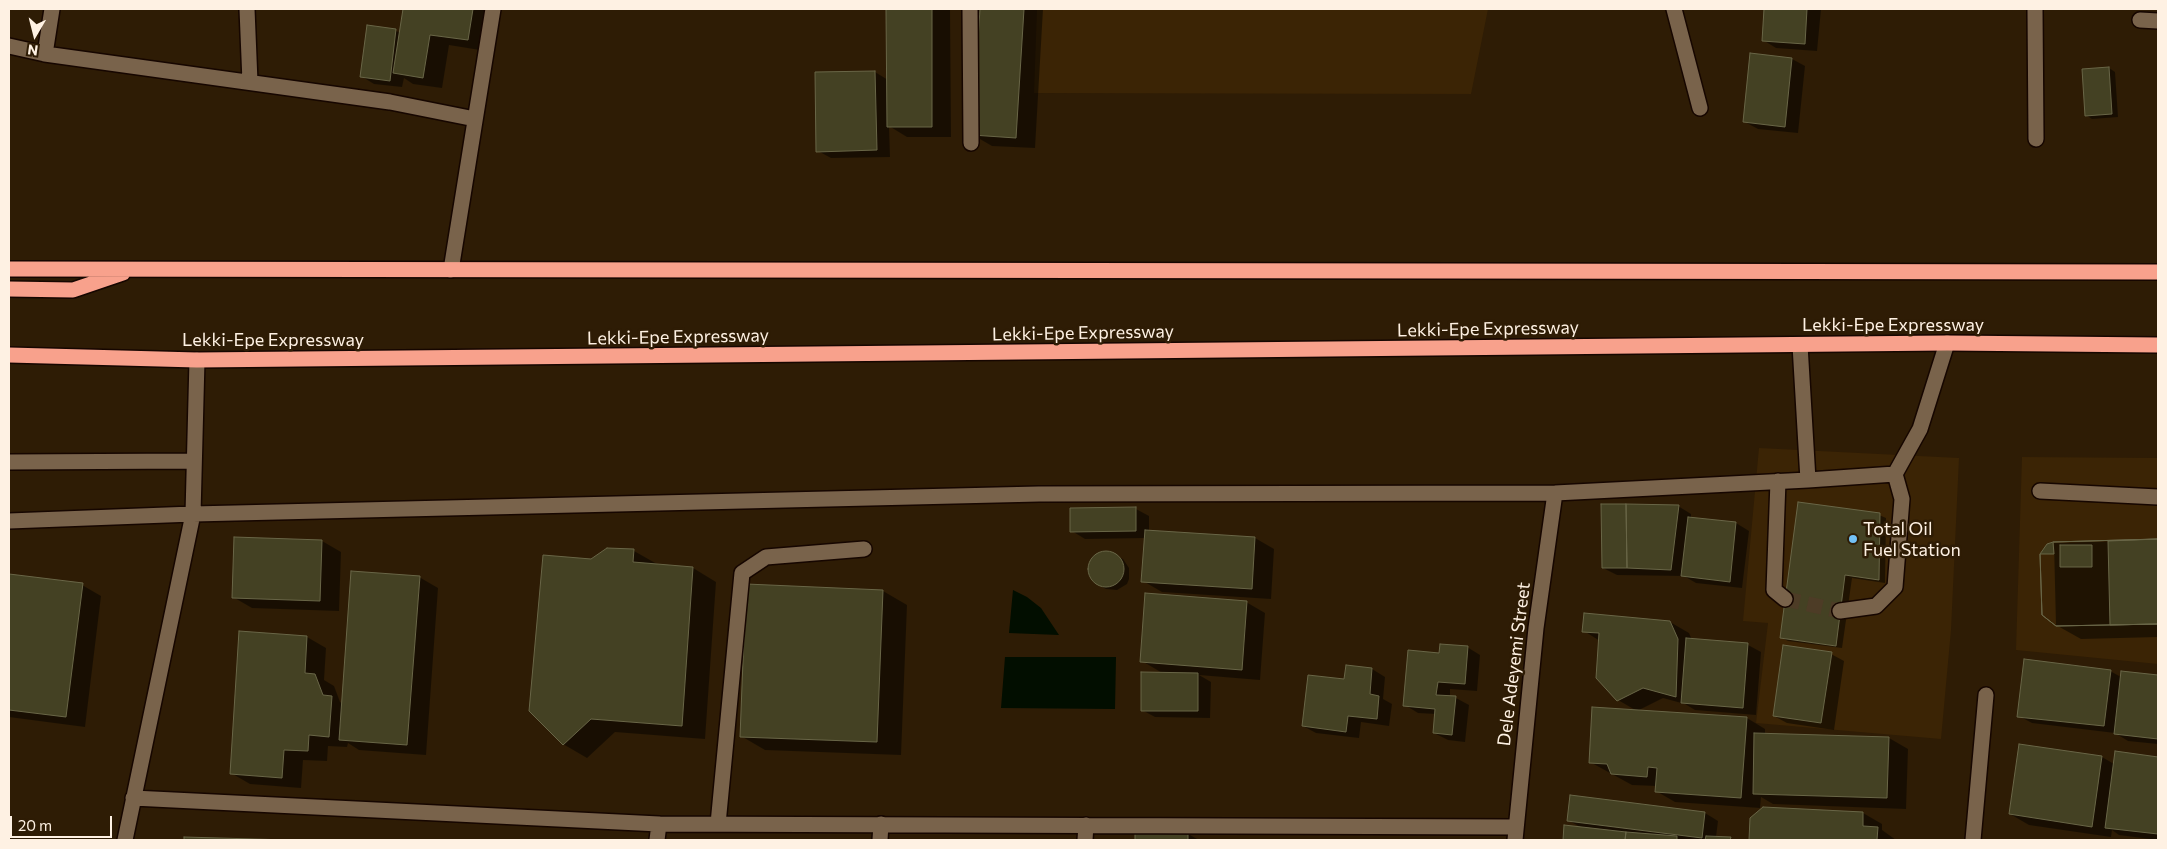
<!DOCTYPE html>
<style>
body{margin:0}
#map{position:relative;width:2167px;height:849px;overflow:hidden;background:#2e1c05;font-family:Commissioner,sans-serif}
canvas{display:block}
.frame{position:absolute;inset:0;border:10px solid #fef1e3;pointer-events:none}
.north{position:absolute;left:10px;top:10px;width:50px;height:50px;-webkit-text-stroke:4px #2e1c05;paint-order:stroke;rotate:188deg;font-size:14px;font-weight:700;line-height:20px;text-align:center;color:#fef1e3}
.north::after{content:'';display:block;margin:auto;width:18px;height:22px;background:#fef1e3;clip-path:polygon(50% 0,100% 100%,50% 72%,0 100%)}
.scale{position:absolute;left:10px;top:816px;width:102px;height:22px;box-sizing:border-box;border:2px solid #fef1e3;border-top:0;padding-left:6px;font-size:15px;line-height:18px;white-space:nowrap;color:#fef1e3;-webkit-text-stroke:4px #2e1c05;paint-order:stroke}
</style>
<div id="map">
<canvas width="2167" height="849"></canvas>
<div class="frame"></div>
<div class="north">N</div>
<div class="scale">20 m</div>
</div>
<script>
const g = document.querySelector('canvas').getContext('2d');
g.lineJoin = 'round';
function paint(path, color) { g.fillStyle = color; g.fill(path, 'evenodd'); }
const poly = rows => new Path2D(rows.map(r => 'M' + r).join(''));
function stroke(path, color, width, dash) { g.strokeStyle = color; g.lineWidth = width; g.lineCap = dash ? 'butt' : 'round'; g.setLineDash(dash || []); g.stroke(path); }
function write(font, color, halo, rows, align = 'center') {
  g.font = font + ' Commissioner,sans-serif'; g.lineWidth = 5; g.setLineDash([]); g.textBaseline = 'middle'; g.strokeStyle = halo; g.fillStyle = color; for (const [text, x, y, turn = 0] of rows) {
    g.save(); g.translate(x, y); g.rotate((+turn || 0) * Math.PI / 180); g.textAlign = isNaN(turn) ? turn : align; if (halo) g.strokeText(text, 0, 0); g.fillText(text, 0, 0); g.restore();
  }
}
paint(poly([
 [1037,9,1488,9,1471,94,1034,93],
 [1759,448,1959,458,1951,630,1941,739,1756,723,1768,623,1743,621],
 [2022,457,2158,458,2158,664,2016,650]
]), '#3b2405');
paint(poly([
 [1013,590,1027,597,1041,608,1059,635,1009,633],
 [1005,657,1116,657,1115,709,1001,708]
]), '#020e00');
paint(poly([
 [404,9,493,9,486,51,449,45,442,88,413,84,404,78,402,87,374,84,361,76,396,31,401,33],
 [888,9,950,9,951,137,907,137,889,126,890,157,831,158,818,151,875,72,888,80],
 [981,9,1043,9,1035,148,992,146,973,135],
 [1765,9,1821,9,1817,51,1776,48,1763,40],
 [1751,55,1792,59,1805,66,1798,133,1758,129,1745,122],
 [2109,68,2115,72,2118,117,2092,119,2086,115],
 [1678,506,1691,514,1691,519,1736,523,1749,531,1742,588,1696,583,1684,576,1617,575,1603,568],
 [1136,509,1149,516,1149,532,1255,538,1274,549,1271,599,1162,592,1143,581,1145,538,1085,539,1072,531],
 [1879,515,1886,518,1885,583,1852,578,1842,648,1788,641,1782,638],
 [2158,540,2158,637,2081,639,2056,625,2054,543],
 [322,541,341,552,339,611,252,608,233,597],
 [634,551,657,564,693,568,716,582,705,739,615,732,587,758,563,744,591,561],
 [1105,552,1123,559,1129,568,1129,579,1127,584,1117,590,1106,589,1099,585,1090,577,1088,571,1089,566,1095,556],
 [9,576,82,585,101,596,85,727,9,717],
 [419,577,438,588,426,755,359,750,348,743,347,747,328,746,327,761,303,760,301,788,250,784,231,773,307,637,326,648,324,680,334,686,340,702,343,704],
 [747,586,883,591,907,605,901,755,765,750,741,736],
 [1246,602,1265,613,1260,680,1199,675,1211,682,1210,718,1155,717,1142,710,1164,674,1142,661],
 [1670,622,1689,633,1692,640,1748,645,1761,652,1756,715,1695,710,1685,704,1663,698,1637,711,1618,700,1600,641,1584,631],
 [1467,647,1480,655,1477,691,1450,689,1450,697,1456,698,1469,705,1465,742,1448,740,1434,733,1436,714,1418,713,1405,705,1440,654],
 [1831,654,1844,661,1834,730,1787,723,1774,716],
 [1347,667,1372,669,1385,677,1383,699,1392,704,1389,726,1361,722,1359,738,1316,733,1303,726,1345,681],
 [2110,671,2121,677,2122,673,2158,677,2158,744,2128,741,2115,733,2032,723,2019,716],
 [1747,718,1765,729,1765,734,1889,738,1908,749,1906,809,1773,804,1761,797,1760,808,1675,802,1656,791,1657,786,1632,785,1590,762],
 [2020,745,2102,757,2114,764,2116,753,2158,758,2158,840,2119,835,2112,830,2111,837,2029,825,2010,814],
 [1764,808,1863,813,1882,824,1882,830,1896,840,1751,840,1752,818],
 [1705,813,1718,821,1716,837,1733,840,1564,840,1565,827,1582,828,1568,820],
 [1136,834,1188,834,1199,840,1136,840],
 [185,839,244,840,185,840]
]), '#0007');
const building = poly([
 [403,9,473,9,468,40,430,35,423,78,393,73,403,9],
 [886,9,932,9,932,127,887,127,886,9],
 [980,9,1024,9,1016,138,972,135,980,9],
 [1764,9,1807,9,1805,44,1762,41,1764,9],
 [367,25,396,29,390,81,360,77,367,25],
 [1750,53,1792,58,1785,127,1743,122,1750,53],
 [2109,67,2112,114,2085,116,2082,69,2109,67],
 [875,71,877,150,816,152,815,72,875,71],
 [1798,502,1880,513,1879,580,1845,575,1836,646,1780,638,1798,502],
 [1601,504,1626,504,1627,568,1602,568,1601,504],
 [1626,504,1679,505,1671,570,1627,568,1626,504],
 [1136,507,1136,531,1070,532,1070,508,1136,507],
 [1688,517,1736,522,1730,582,1681,576,1688,517],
 [1145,530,1255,537,1252,589,1141,582,1145,530],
 [234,537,322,540,320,601,232,598,234,537],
 [2158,539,2158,624,2056,626,2042,615,2040,554,2047,544,2053,542,2158,539],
 [2158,539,2158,624,2056,626,2042,615,2040,554,2054,554,2053,542,2158,539],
 [2158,539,2158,624,2110,625,2108,541,2158,539],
 [2060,545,2092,545,2092,567,2060,567,2060,545],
 [607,548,634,549,633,562,693,567,682,726,591,719,563,745,529,711,543,555,591,559,607,548],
 '1088 569a18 18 0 1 1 36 0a18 18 0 1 1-36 0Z',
 [351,571,420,576,407,745,339,740,351,571],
 [9,574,83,583,66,717,9,710,9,574],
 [746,584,883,590,877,742,740,737,746,584],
 [1145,593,1247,601,1242,670,1140,662,1145,593],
 [1584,613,1670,621,1678,639,1676,697,1643,688,1617,701,1596,678,1599,633,1582,632,1584,613],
 [239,631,307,636,305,673,315,674,323,695,332,696,329,737,309,735,308,751,284,750,282,778,230,774,239,631],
 [1686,638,1748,643,1743,708,1681,703,1686,638],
 [1440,644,1468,646,1465,684,1438,682,1436,695,1456,696,1452,735,1433,733,1435,709,1403,706,1408,650,1439,653,1440,644],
 [1783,645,1832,652,1821,723,1773,716,1783,645],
 [2024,659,2111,670,2104,726,2017,717,2024,659],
 [1346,665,1372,668,1370,694,1379,696,1377,719,1348,716,1346,732,1302,726,1308,675,1344,679,1346,665],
 [2121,671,2158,675,2158,739,2114,734,2121,671],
 [1141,672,1198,673,1198,711,1141,711,1141,672],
 [1592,707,1747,717,1741,798,1655,792,1657,768,1648,767,1647,777,1611,774,1607,764,1589,763,1592,707],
 [1754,733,1889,737,1887,798,1753,794,1754,733],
 [2019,744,2102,756,2092,827,2009,814,2019,744],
 [2115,751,2158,757,2158,834,2105,828,2115,751],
 [1570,795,1705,812,1702,838,1567,821,1570,795],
 [1763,807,1863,812,1863,826,1878,827,1877,840,1749,840,1750,818,1763,807],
 [1564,825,1626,832,1625,840,1563,840,1564,825],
 [1626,832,1677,836,1677,840,1625,840,1626,832],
 [1135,833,1188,833,1188,840,1135,840,1135,833],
 [1706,836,1731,837,1730,840,1705,840,1706,836],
 [184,837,289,840,184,840,184,837]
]);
paint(building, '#444123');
stroke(building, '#696647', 1);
stroke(poly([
 [1785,599,1840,611]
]), '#4d3c26', 15, [15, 8]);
const minor = poly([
 [247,9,250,82],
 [970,9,971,143],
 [1674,9,1700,108],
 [2035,9,2036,139],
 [2140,20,2158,21],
 [9,46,45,54,390,102,475,119],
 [45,54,52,9],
 [451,270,493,9],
 [1800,345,1808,480],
 [9,462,193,461],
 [1778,481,1774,590,1785,599],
 [2040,491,2158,497],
 [9,521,193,514,1039,494,1555,493,1808,480,1895,474,1920,429,1947,343],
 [1840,611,1876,606,1895,587,1902,499,1895,474],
 [133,798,659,824,1515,827],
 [718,824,742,573,766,557,864,549],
 [125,840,193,514,197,360],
 [657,840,659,824],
 [880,840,881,824],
 [1085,840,1086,825],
 [1515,840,1536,628,1555,493],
 [1973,840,1986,695]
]);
const highway = poly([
 [9,269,2158,272],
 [9,289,73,290,123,273],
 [9,355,197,360,1947,343,2158,345]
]);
stroke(minor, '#160600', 18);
stroke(highway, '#160600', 18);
stroke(minor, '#79634b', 15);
stroke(highway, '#f8a18c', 15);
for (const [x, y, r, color] of [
 [1853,539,5,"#73c1f5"]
]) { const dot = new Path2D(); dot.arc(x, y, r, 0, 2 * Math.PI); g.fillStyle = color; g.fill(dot); stroke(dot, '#2e1c05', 2); }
write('18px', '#fef1e3', '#2e1c05', [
 ["Lekki-Epe Expressway",1893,325],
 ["Lekki-Epe Expressway",1488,329,-1],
 ["Lekki-Epe Expressway",1083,333,-1],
 ["Lekki-Epe Expressway",678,337,-1],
 ["Lekki-Epe Expressway",273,340],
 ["Dele Adeyemi Street",1514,664,-83]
]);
write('18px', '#fef1e3', '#2e1c05', [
 ["Total Oil",1863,529],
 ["Fuel Station",1863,550]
], 'left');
</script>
